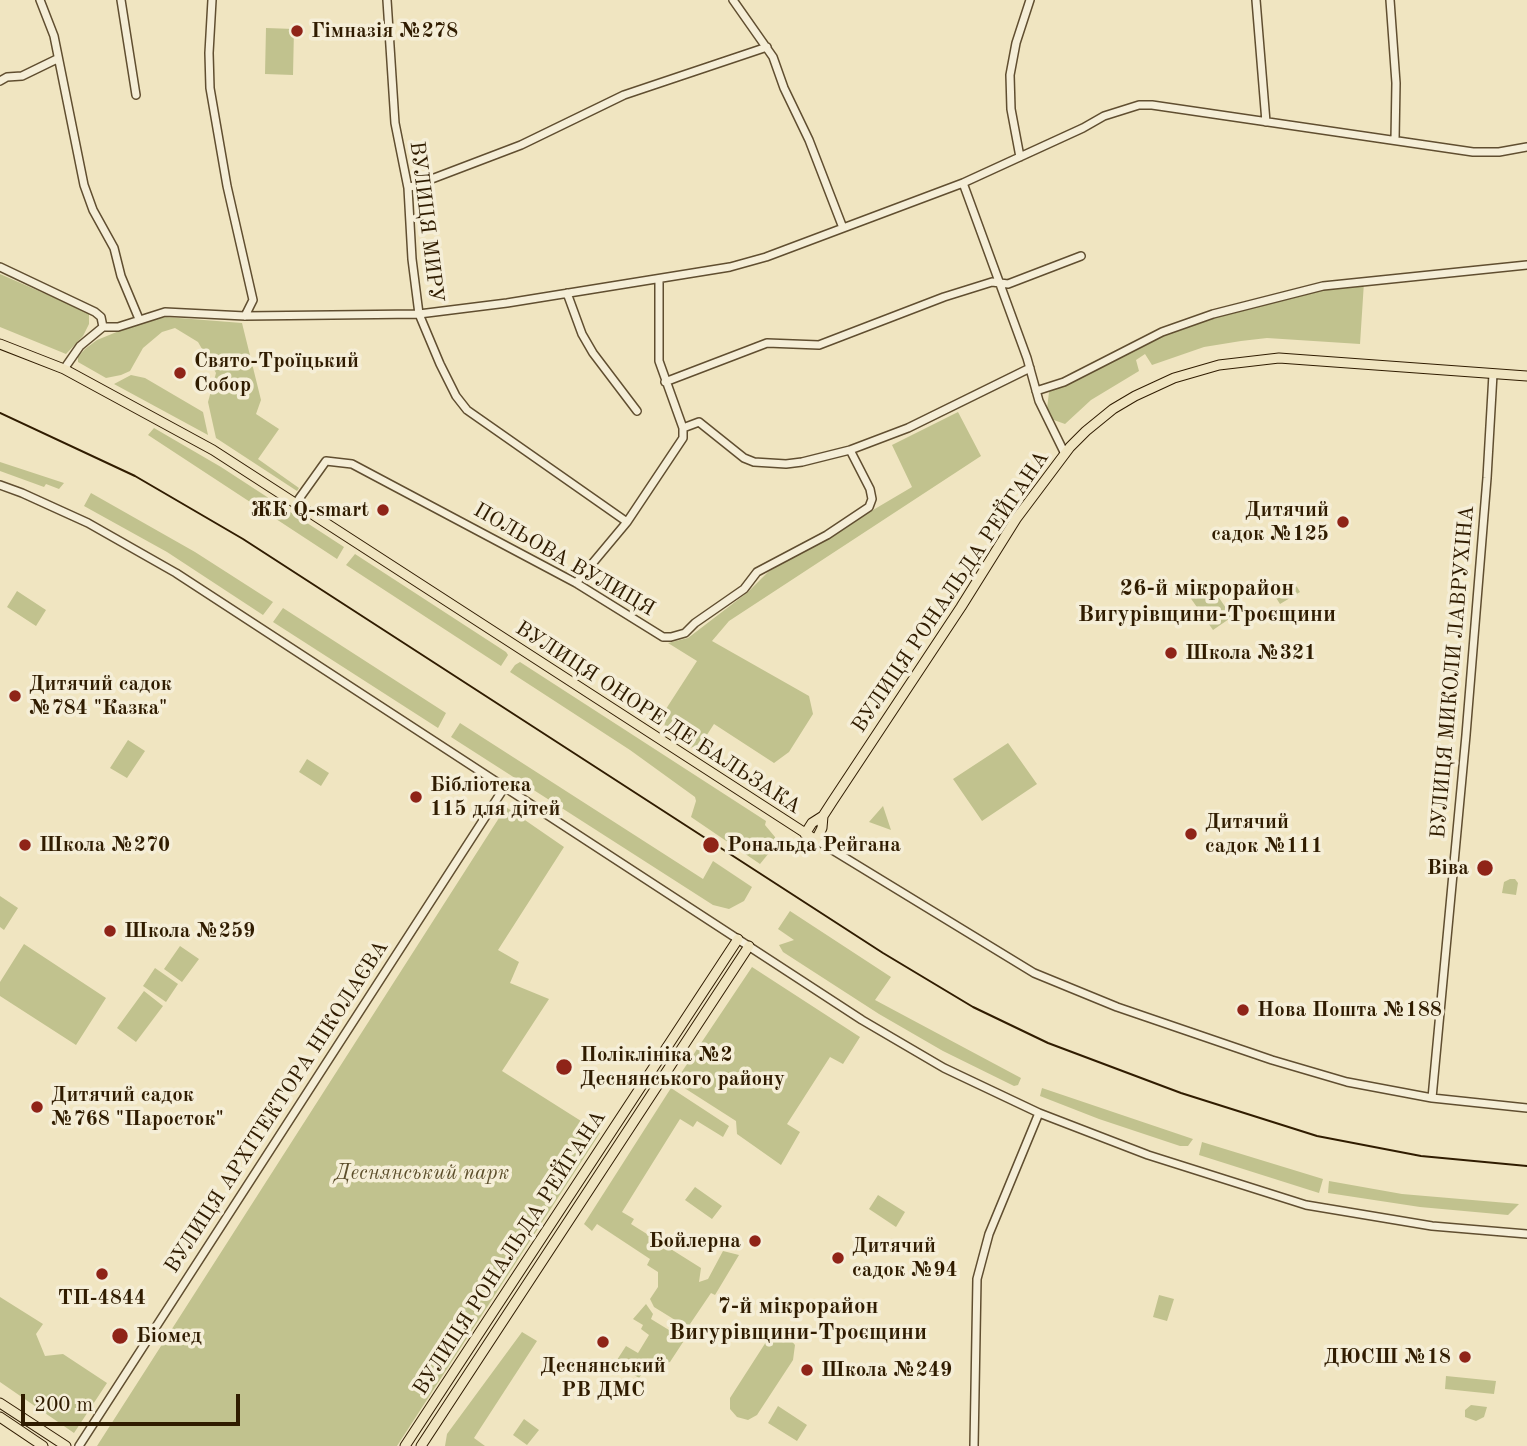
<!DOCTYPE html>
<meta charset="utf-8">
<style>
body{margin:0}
#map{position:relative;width:1527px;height:1446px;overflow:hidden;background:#f0e5c1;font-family:"Old Standard TT",serif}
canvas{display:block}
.scale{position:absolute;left:21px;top:1394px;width:219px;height:32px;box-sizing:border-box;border:4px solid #301c00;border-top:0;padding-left:9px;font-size:21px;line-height:24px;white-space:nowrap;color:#301c00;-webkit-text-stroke:5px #f5eed7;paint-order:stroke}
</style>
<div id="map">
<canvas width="1527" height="1446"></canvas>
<div class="scale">200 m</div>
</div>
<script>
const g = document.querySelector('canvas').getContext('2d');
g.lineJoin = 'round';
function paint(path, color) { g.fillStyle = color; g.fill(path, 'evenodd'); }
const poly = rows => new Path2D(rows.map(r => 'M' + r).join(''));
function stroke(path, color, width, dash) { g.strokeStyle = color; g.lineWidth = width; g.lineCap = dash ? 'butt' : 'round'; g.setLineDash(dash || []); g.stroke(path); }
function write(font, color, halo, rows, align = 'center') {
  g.font = font + ' "Old Standard TT",serif'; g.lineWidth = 7; g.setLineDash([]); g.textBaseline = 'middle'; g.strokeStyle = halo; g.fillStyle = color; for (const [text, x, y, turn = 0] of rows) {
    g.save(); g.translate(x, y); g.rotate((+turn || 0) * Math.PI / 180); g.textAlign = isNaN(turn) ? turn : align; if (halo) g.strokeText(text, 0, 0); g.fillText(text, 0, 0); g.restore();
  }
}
paint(poly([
 [266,28,294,29,293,75,265,74],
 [0,274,89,313,89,324,83,336,66,354,0,327],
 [1364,282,1360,344,1267,338,1241,341,1204,347,1152,365,1145,354,1136,360,1139,371,1091,400,1065,424,1051,419,1047,409,1049,392,1053,389,1163,334,1213,316,1323,288],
 [166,317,242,323,261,400,256,414,279,429,258,459,299,488,297,491,216,438,208,402,216,373,198,342,175,328,162,332,143,348,130,371,121,375,106,378,78,362,78,357,85,349,97,340,146,320],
 [131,375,145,378,203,412,208,435,114,384],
 [958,412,981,456,729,621,712,641,809,696,813,714,789,752,774,763,714,724,701,744,690,748,665,731,664,712,697,661,668,643,688,638,748,592,768,572,912,487,892,445],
 [154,428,221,467,344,547,337,559,148,435],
 [0,462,64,483,59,489,46,484,44,487,0,471],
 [91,493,195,552,273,602,263,615,167,552,84,506],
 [355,554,506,652,508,655,501,666,346,565],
 [1207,580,1232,617,1213,630,1187,593],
 [1293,580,1300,592,1280,604,1273,593],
 [17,591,46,610,36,626,7,607],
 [283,608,446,713,438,728,273,622],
 [520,662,766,821,765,825,775,837,776,843,773,848,760,864,691,817,696,801,695,797,630,750,510,672,515,665],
 [460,723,703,879,713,861,752,887,744,901,729,909,713,905,451,737],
 [128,740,145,751,127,778,110,768],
 [1008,743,1037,784,982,821,953,779],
 [307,759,329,773,321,786,299,772],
 [883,806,891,830,869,822],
 [506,807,564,847,498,950,519,962,510,983,549,999,502,1071,600,1133,397,1446,97,1446],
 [1510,879,1515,879,1518,883,1516,895,1502,893,1504,882],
 [0,896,18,908,4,930,0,927],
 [790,911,891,977,875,1000,1021,1078,1018,1085,1014,1086,943,1051,879,1014,783,952,779,945,794,940,778,929],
 [24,944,106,998,76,1045,0,996,0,982],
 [180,946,199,959,182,982,164,969],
 [752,967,860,1037,843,1064,830,1057,787,1124,800,1132,781,1165,737,1134,736,1121,675,1082],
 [155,968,178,984,166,1002,143,986],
 [144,991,163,1006,136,1042,117,1028],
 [671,1088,729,1126,723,1137,697,1121,693,1127,680,1119,622,1212,634,1219,631,1224,701,1268,699,1282,708,1279,723,1251,739,1255,715,1295,711,1293,690,1324,693,1327,688,1333,686,1332,688,1328,654,1307,650,1299,658,1287,658,1272,647,1265,650,1259,597,1224,592,1231,584,1224],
 [1042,1088,1193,1139,1188,1146,1180,1146,1099,1119,1040,1096],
 [1202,1142,1323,1179,1319,1193,1199,1155],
 [1329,1181,1402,1194,1519,1204,1508,1215,1420,1207,1328,1193],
 [695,1187,722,1206,712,1219,685,1200],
 [878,1195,905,1212,896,1227,869,1209],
 [1159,1295,1174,1299,1167,1321,1153,1317],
 [0,1297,43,1324,36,1334,45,1356,63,1354,107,1383,74,1433,0,1382],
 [646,1304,653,1314,651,1319,682,1338,685,1334,687,1336,670,1362,647,1367,639,1378,615,1363,626,1346,638,1353,649,1335,641,1329,643,1325,633,1319],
 [522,1332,537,1341,474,1438,485,1446,445,1446,447,1434],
 [779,1334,788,1337,795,1345,793,1360,757,1415,748,1420,737,1417,730,1409,730,1398,766,1342],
 [1446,1376,1496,1381,1494,1394,1445,1389],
 [1471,1405,1487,1407,1484,1417,1476,1421,1465,1417,1465,1410],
 [778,1406,807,1425,797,1441,768,1423],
 [524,1419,539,1430,527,1445,513,1435]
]), '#c1c28e');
const minor = poly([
 [40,0,54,36,84,185,93,210,114,248,121,276,139,319],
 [121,0,136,95],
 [212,0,209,53,210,88,227,186,253,300,245,316],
 [387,0,395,123,408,188,412,259,419,314,440,364,456,396,467,410,627,522],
 [733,0,773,57,784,88,809,140,843,228],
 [1256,0,1266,122],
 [1390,0,1396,83,1395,140],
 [0,81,7,77,22,76,57,59],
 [1020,157,1011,109,1010,75,1016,43,1030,0],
 [963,183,1027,358,1039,401,1065,454],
 [408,188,521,145,624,95,767,47],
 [0,267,95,312,101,317,103,327],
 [567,293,582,334,593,353,637,411],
 [64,369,80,346,103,327,118,327,165,312,245,316,419,314,507,303,730,267,766,257,963,183,1083,128,1104,116,1139,105,1152,105,1473,152,1499,152,1527,147],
 [665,382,767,343,819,345,944,297,992,282,1008,284,1081,256],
 [1036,391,1064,382,1162,332,1213,314,1323,286,1527,265],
 [683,428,699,422,744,458,754,462,786,464,802,462,850,450,908,428,1030,368],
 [0,485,22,493,88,523,176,573,862,1020,944,1068,1039,1113,1148,1155,1306,1205,1432,1226,1527,1234],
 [296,503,326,461,352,464,576,583,663,637,671,637,685,633,695,623,744,589,757,572,827,535,869,507,872,499,870,489,850,450],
 [576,583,627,522,683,438,683,428,659,361,659,279],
 [816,840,1034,973,1117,1007,1272,1060,1347,1082,1432,1098,1527,1108],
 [1432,1098,1466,735,1487,478,1493,374],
 [79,1446,504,788],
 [974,1446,977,1279,989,1234,1039,1113]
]);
const major = poly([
 [0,344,64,369,213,450,816,840,822,828,823,816,832,802,961,607,1016,519,1070,447,1086,431,1113,409,1135,396,1174,378,1219,365,1279,358,1527,376],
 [805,834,812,823,823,816],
 [0,1403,66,1446],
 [0,1417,43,1446],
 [405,1446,738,939],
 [421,1446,749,946]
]);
stroke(minor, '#604e30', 10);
stroke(major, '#301c00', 11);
stroke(minor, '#f5eed7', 7);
stroke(major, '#f0e5c1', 9);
stroke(poly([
 [0,413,135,476,243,539,883,953,973,1007,1048,1043,1181,1093,1317,1136,1421,1156,1527,1166]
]), '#301c00', 2);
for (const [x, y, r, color] of [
 [297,31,7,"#8f2418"],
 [180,373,7,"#8f2418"],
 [383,510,7,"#8f2418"],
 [1343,522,7,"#8f2418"],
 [1171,653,7,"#8f2418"],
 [15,696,7,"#8f2418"],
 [416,797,7,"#8f2418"],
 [1191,834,7,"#8f2418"],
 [25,845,7,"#8f2418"],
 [711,845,9,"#8f2418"],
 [1485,868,9,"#8f2418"],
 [110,931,7,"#8f2418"],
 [1243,1010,7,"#8f2418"],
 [564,1067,9,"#8f2418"],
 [37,1107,7,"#8f2418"],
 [755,1241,7,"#8f2418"],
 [838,1258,7,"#8f2418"],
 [102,1274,7,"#8f2418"],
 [120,1336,9,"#8f2418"],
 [603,1342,7,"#8f2418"],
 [1465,1357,7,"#8f2418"],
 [807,1370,7,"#8f2418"]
]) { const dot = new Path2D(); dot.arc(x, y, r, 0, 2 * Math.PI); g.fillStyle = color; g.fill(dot); stroke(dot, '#f5eed7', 2.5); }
write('bold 21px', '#301c00', '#f5eed7', [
 ["Гімназія №278",311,31],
 ["Свято-Троїцький",194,361],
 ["Собор",194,385],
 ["ЖК Q-smart",369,510,"right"],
 ["Дитячий",1329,510,"right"],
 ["садок №125",1329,534,"right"],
 ["Школа №321",1185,653],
 ["Дитячий садок",29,684],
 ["№784 \"Казка\"",29,708],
 ["Бібліотека",430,785],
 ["115 для дітей",430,809],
 ["Дитячий",1205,822],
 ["садок №111",1205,846],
 ["Школа №270",39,845],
 ["Рональда Рейгана",727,845],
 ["Віва",1469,868,"right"],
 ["Школа №259",124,931],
 ["Нова Пошта №188",1257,1010],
 ["Поліклініка №2",580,1055],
 ["Деснянського району",580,1079],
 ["Дитячий садок",51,1095],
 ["№768 \"Паросток\"",51,1119],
 ["Бойлерна",741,1241,"right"],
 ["Дитячий",852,1246],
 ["садок №94",852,1270],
 ["ТП-4844",102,1298,"center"],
 ["Біомед",136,1336],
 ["ДЮСШ №18",1451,1357,"right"],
 ["Деснянський",603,1366,"center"],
 ["РВ ДМС",603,1390,"center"],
 ["Школа №249",821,1370]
], 'left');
write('21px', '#301c00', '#f5eed7', [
 ["ВУЛИЦЯ МИРУ",426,222,83],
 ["ПОЛЬОВА ВУЛИЦЯ",564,560,30],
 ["ВУЛИЦЯ РОНАЛЬДА РЕЙГАНА",951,592,-56],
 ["ВУЛИЦЯ МИКОЛИ ЛАВРУХІНА",1453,672,-85],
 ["ВУЛИЦЯ ОНОРЕ ДЕ БАЛЬЗАКА",658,718,33],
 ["ВУЛИЦЯ АРХІТЕКТОРА НІКОЛАЄВА",277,1107,-57],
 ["ВУЛИЦЯ РОНАЛЬДА РЕЙГАНА",510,1253,-57]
]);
write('italic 21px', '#5c4e2b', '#f5eed7', [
 ["Деснянський парк",422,1173]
]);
write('bold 23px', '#301c00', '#f5eed7', [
 ["26-й мікрорайон",1207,589],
 ["Вигурівщини-Троєщини",1207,615],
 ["7-й мікрорайон",798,1307],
 ["Вигурівщини-Троєщини",798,1333]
]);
</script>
